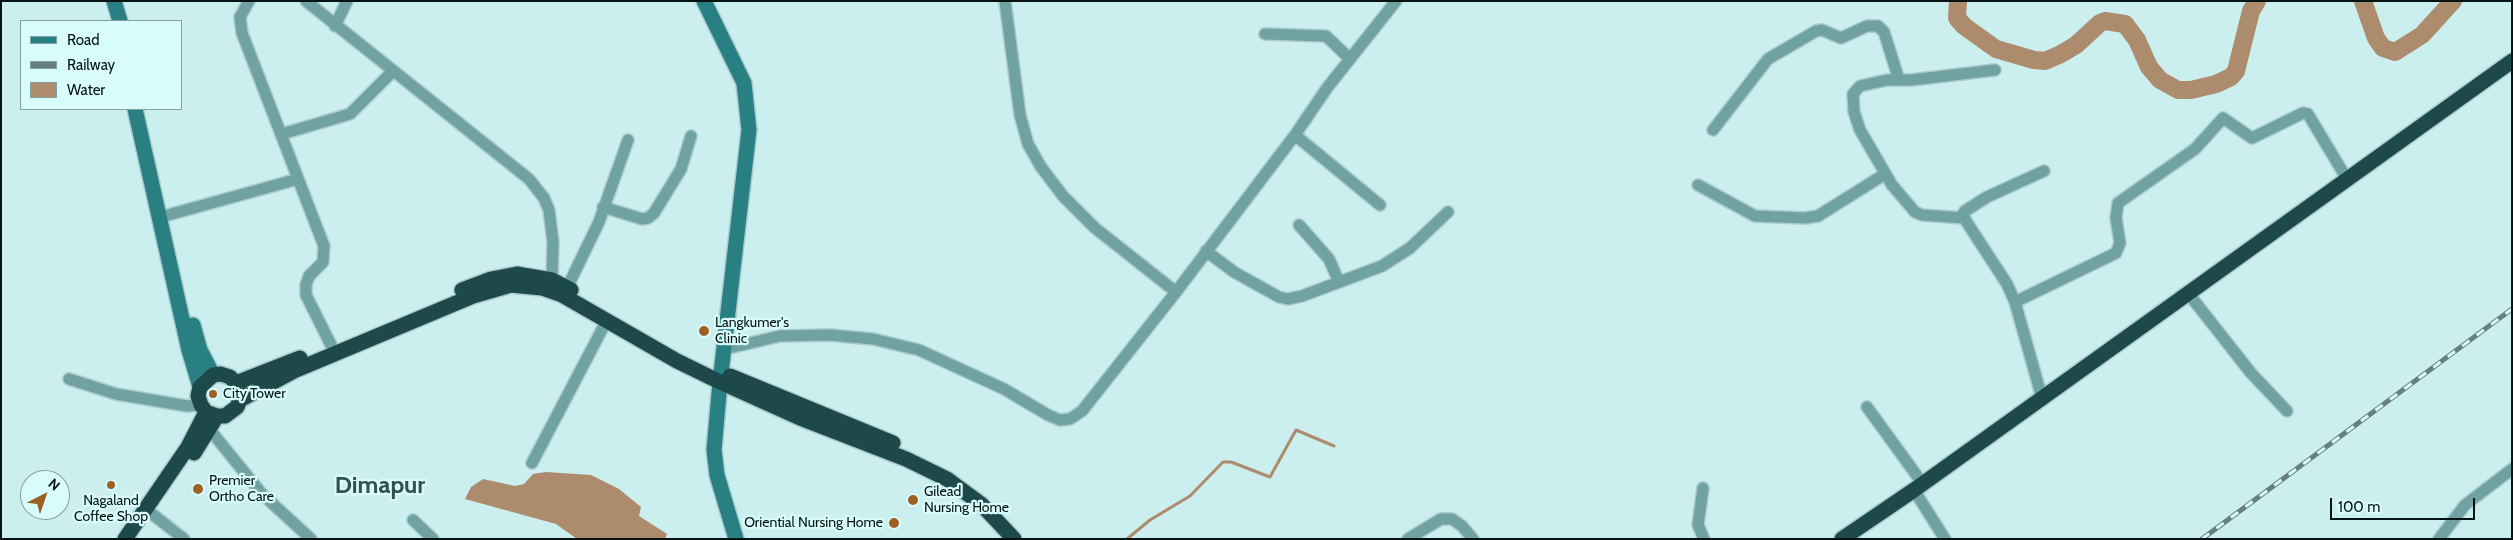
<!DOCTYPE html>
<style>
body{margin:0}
#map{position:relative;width:2513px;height:540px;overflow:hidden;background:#cbeeef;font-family:Cabin,sans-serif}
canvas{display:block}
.frame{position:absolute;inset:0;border:2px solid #071313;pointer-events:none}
.legend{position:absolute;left:20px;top:20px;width:162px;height:90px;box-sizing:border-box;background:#d8fcfc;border:1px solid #849f9f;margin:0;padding:6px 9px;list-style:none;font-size:15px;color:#071313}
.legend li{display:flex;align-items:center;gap:10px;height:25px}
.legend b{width:25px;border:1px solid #849f9f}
.north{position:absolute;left:20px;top:470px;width:50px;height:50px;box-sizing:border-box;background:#d8fcfc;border:1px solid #849f9f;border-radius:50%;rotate:41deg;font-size:14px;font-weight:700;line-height:20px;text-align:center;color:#071313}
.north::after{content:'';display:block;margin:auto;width:18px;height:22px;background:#9c6022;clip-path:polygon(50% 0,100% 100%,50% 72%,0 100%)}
.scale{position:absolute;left:2330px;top:498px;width:145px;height:22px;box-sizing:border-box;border:2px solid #071313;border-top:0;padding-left:6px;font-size:15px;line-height:18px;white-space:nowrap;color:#071313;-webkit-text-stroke:4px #d8fcfc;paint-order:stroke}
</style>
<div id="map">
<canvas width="2513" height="540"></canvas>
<div class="frame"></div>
<ul class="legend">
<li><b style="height:6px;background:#298082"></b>Road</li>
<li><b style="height:6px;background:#677f7f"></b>Railway</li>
<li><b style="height:14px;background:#ad8b6d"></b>Water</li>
</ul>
<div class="north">N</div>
<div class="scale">100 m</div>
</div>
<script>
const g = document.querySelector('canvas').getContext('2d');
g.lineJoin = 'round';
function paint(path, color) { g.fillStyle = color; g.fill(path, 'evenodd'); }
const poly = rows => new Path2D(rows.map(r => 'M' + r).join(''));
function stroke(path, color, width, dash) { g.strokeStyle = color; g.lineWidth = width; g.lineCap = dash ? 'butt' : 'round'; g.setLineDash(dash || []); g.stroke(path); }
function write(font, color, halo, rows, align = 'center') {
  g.font = font + ' Cabin,sans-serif'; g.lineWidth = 4.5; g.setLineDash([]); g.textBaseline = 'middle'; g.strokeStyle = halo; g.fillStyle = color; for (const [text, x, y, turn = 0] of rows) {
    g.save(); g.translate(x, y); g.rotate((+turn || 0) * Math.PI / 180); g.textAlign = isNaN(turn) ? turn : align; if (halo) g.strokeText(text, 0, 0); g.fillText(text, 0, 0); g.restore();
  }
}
paint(poly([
 [546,472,591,475,619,489,641,507,639,516,667,534,665,539,577,539,556,524,465,499,471,487,483,479,515,486,524,484,533,474]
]), '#ad8b6d');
stroke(poly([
 [1127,539,1150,520,1190,496,1223,462,1231,462,1270,477,1296,430,1334,446]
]), '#ad8b6d', 3);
stroke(poly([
 [1958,1,1957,18,1964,26,1996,49,2034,60,2045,61,2061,54,2076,45,2100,23,2105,21,2125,24,2137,40,2149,67,2160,80,2178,90,2191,90,2216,84,2231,77,2236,71,2251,11,2257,1],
 [2363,1,2376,38,2383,48,2395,52,2422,35,2453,1]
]), '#ad8b6d', 18);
const street = poly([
 [249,1,240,17,242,33,324,246,323,262,309,276,306,285,306,295,331,345],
 [306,1,529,179,544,198,549,210,553,242,552,280],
 [1005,1,1020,115,1028,144,1041,167,1063,196,1095,228,1176,292],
 [335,26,347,1],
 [1265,34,1326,36,1350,59],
 [1713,130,1768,59,1816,31,1822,30,1841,38,1867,26,1878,26,1884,32,1899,80],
 [282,134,350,114,393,71],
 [1295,135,1380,205],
 [1698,185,1755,216,1805,218,1818,216,1885,174],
 [603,207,642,219,648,218,654,213,681,169,691,136],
 [168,215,298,179],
 [1964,218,1922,215,1915,212,1892,185,1860,130,1854,112,1853,94,1860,86,1887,80,1911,80,1995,70],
 [1299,225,1329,259,1339,282],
 [1206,251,1234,272,1279,297,1288,299,1302,296,1382,266,1410,248,1448,212],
 [567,288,599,222,628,140],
 [2188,293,2251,373,2287,411],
 [2015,302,2116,253,2120,243,2116,218,2118,203,2195,149,2223,118,2252,138,2303,113,2308,114,2347,179],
 [725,349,780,336,830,335,873,339,919,350,1004,389,1048,415,1060,420,1070,419,1082,411,1176,292,1295,135,1327,88,1396,1],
 [69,379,116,394,187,406,201,405],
 [2042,398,2015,302,2007,284,1966,221,1963,214,1965,211,1987,197,2044,171],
 [1867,407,1923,484],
 [210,430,262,494,311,539],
 [532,463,607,320],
 [1703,488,1698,525,1704,539],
 [1914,490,1945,539],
 [151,513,184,539],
 [413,520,433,539],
 [1408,539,1441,519,1452,519,1462,526,1473,539],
 [2439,539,2465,505,2512,469]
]);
const secondary = poly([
 [114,1,120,21],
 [704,1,744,83,749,130,720,382,714,450,717,475,736,539],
 [135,109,189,350,200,387],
 [193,325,200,350,213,375]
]);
const highway = poly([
 [462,290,491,279,517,274,552,280,571,290],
 [730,376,893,443],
 [236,383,300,358],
 [240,400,240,391,236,383,230,377,221,374,213,375,200,387,198,396,201,405,206,412,217,416,225,416,237,407,240,400,296,370,473,296,511,285,542,288,562,295,677,361,720,382,800,418,906,459,947,479,981,504,1014,539],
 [194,453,217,416],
 [125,539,188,447,206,412],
 [1842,539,1914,490,2512,61]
]);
stroke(street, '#accbcc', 14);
stroke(secondary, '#accbcc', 18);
stroke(highway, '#accbcc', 18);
stroke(street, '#70a2a3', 11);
stroke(secondary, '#298082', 15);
stroke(highway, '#1e494a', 15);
const rail = poly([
 [2202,539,2512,309]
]);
stroke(rail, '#677f7f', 5);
stroke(rail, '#d8fcfc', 3, [9]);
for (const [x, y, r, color] of [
 [704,331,6,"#9c6022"],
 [213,394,5,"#9c6022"],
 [111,485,5,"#9c6022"],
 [198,489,6,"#9c6022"],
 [913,500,6,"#9c6022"],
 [894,523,6,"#9c6022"]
]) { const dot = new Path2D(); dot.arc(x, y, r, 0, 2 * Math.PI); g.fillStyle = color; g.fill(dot); stroke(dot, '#d8fcfc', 2); }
write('14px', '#071313', '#d8fcfc', [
 ["Langkumer's",715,323],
 ["Clinic",715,339],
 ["City Tower",223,394],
 ["Premier",209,481],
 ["Ortho Care",209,497],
 ["Gilead",924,492],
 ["Nursing Home",924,508],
 ["Nagaland",111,501,"center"],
 ["Coffee Shop",111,517,"center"],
 ["Oriential Nursing Home",883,523,"right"]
], 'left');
write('bold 24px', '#315050', '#d8fcfc', [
 ["Dimapur",380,486]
]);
</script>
